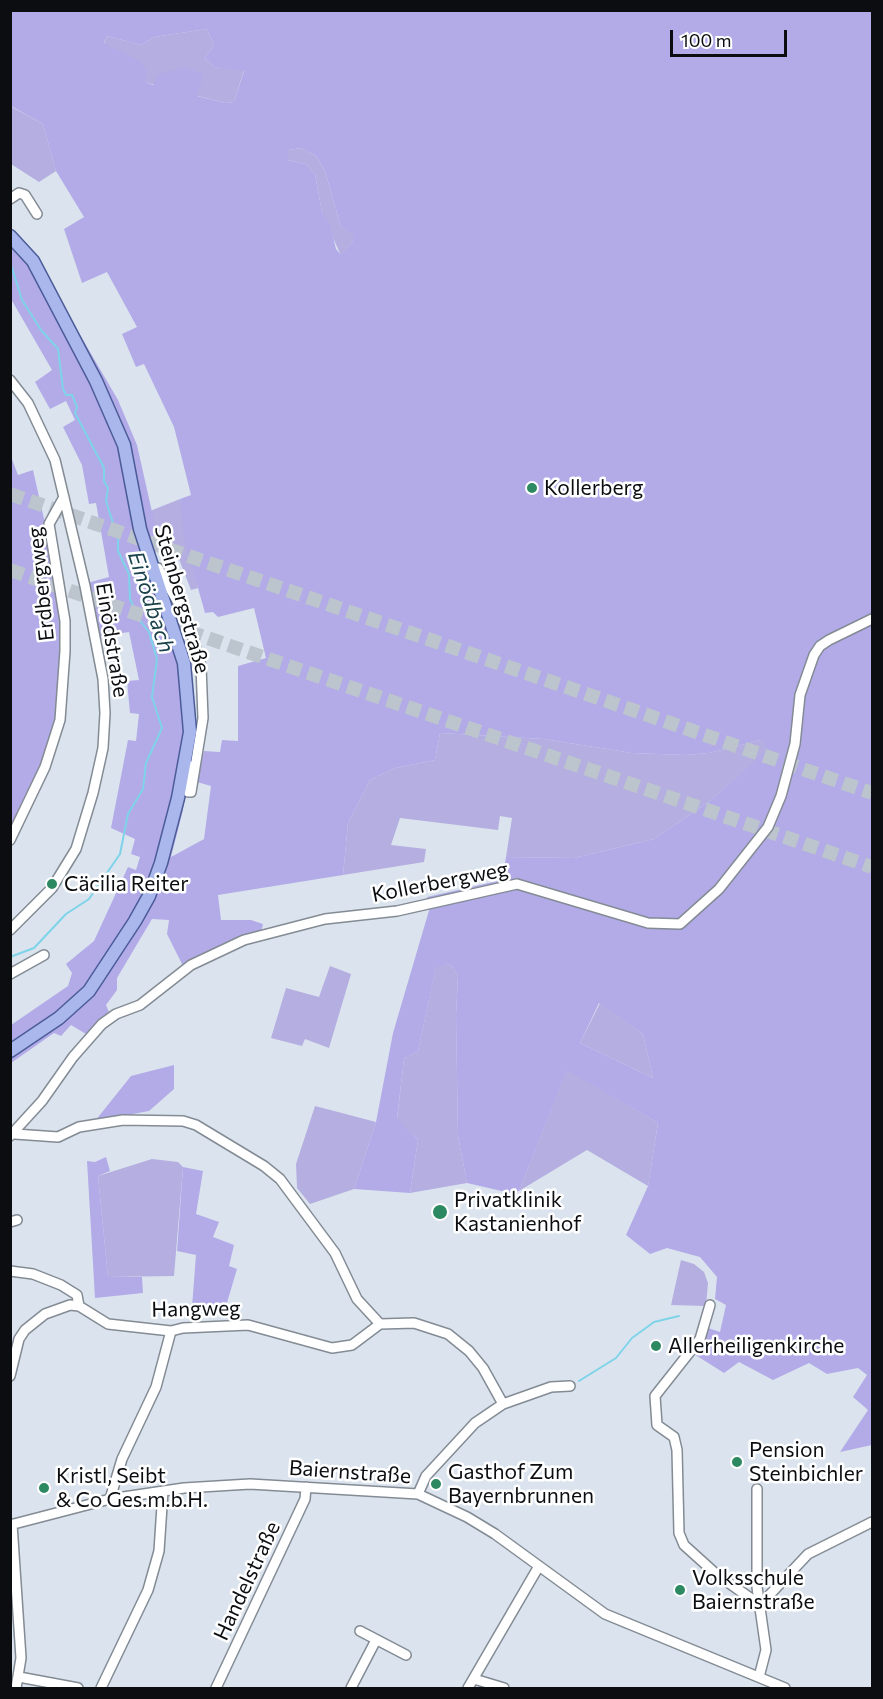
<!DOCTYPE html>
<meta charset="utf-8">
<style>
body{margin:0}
#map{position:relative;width:883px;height:1699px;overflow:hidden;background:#dbe4ee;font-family:Commissioner,sans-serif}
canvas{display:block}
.frame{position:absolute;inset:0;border:12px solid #0b0d11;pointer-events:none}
.scale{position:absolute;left:670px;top:30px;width:117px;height:27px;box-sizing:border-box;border:3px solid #0b0d11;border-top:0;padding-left:8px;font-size:18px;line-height:21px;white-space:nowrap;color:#0b0d11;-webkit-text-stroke:4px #fff;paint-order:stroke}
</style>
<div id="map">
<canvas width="883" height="1699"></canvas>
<div class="frame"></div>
<div class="scale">100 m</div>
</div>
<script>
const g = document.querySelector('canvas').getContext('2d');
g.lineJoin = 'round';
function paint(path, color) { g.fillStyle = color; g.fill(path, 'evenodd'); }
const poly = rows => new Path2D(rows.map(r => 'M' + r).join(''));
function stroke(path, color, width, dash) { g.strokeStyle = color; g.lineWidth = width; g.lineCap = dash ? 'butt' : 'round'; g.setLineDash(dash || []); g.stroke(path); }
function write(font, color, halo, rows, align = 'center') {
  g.font = font + ' Commissioner,sans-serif'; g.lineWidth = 5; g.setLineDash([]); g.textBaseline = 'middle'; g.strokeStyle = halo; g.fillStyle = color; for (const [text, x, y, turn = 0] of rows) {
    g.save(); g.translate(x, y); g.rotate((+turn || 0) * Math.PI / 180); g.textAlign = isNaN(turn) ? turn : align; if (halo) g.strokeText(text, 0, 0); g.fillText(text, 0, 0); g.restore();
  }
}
paint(poly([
 [207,29,214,45,205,58,214,67,244,70,234,102,225,103,144,82,104,44,107,36,141,45,154,37],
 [10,106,43,124,56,171,39,182,11,164],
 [301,148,316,156,325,171,341,227,353,233,353,241,341,256,322,212,315,174,306,164,288,160,288,150],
 [180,499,198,588,191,590,172,541,159,543,150,511],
 [440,733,544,739,632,753,685,755,709,753,761,740,769,749,710,801,654,839,574,858,506,857,512,818,500,816,498,830,400,818,391,845,426,849,424,862,343,875,348,823,370,780,395,768,435,760],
 [450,964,458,975,456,1016,458,1136,467,1183,410,1193,418,1140,397,1119,404,1059,418,1051,436,966],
 [330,966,351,974,329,1048,305,1039,302,1046,271,1038,286,988,319,997],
 [600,1003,643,1034,653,1078,580,1043],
 [567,1069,658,1123,648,1186,587,1150,519,1191],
 [315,1106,376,1122,354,1189,310,1204,297,1188,296,1164],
 [152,1159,178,1162,183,1167,174,1276,108,1277,98,1176],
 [681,1260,694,1264,704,1272,708,1283,706,1306,671,1305]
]), '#b4aee1');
paint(poly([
 [11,11,872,11,872,1445,840,1452,868,1410,853,1397,867,1375,858,1368,827,1374,809,1363,773,1380,739,1362,724,1373,694,1354,708,1328,720,1332,726,1305,715,1299,717,1277,700,1257,667,1248,650,1254,626,1235,648,1186,658,1123,567,1070,519,1191,510,1193,467,1183,458,1136,456,1016,458,975,450,964,436,967,418,1051,404,1059,397,1118,418,1140,410,1193,354,1189,376,1122,393,1033,430,907,427,897,502,880,506,857,574,858,654,839,710,801,768,749,761,740,709,753,685,755,632,753,544,739,440,733,435,760,395,768,370,780,348,823,343,875,218,895,221,920,251,920,263,924,261,933,183,966,167,934,169,920,152,919,117,978,117,990,106,1005,109,1012,86,1034,71,1025,61,1036,54,1033,11,1063,11,1055,53,1028,141,919,185,778,183,810,171,857,204,839,211,786,197,782,204,751,220,752,222,740,238,741,238,666,266,658,254,608,218,617,213,612,205,613,184,538,180,499,191,495,174,427,144,364,136,367,122,334,137,327,107,272,82,283,64,229,84,217,56,171,43,124,11,106],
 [207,29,214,45,205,58,214,67,244,71,234,102,225,103,197,96,203,75,186,67,159,74,153,85,145,82,147,73,140,61,104,43,107,36,141,45,154,37],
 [301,148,316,156,325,171,341,227,353,234,353,241,341,255,336,249,330,224,322,212,315,174,306,164,288,160,288,150],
 [599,1003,643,1034,653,1078,580,1043],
 [11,245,28,265,84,365,120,450,137,540,179,659,186,717,181,758,156,865,132,918,82,992,11,1045,11,1025,68,986,72,973,66,964,94,941,128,867,136,870,140,857,131,854,135,839,111,828,128,740,136,741,139,714,130,713,127,681,139,680,129,632,98,637,87,583,109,577,96,503,89,504,82,465,63,427,75,420,66,401,50,409,35,382,52,370,11,299],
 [69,316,118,400,137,445,159,543,150,547,137,491,133,456,118,415],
 [10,454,18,475,33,470,58,581,62,621,59,709,52,742,10,833],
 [174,1065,174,1089,149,1111,95,1121,131,1076],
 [106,1157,110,1171,98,1176,108,1277,142,1277,143,1293,95,1298,87,1161,95,1162],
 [183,1167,203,1171,196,1214,219,1222,213,1237,234,1245,229,1266,237,1269,226,1306,192,1307,196,1255,177,1251]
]), '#b2abe8');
stroke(poly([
 [10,262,22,300,41,330,58,349,63,389,66,395,72,395,77,407,75,413,104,468,104,481,108,488,106,501,118,539,118,551,129,574,130,599,138,618,149,632,157,659,152,697,162,728,146,763,143,789,128,814,120,854,89,899,66,914,34,948,10,957],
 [579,1381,616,1358,632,1338,654,1322,679,1316]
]), '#7fd3e9', 2);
stroke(poly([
 [10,494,872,793],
 [10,570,872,867]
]), '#bcc4cd', 14, [14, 7]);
const minor = poly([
 [10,199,19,193,25,195,37,214],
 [10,380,28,403,55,460,85,586,103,679,105,713,103,748,93,793,76,849,52,888,10,930],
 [158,568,187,618,201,666,203,718,191,792,188,792,188,765],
 [10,840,45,767,60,720,65,651,65,621,49,524,64,497],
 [10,974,44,955],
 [15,1134,58,1137,79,1127,123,1120,183,1121,196,1125,264,1166,280,1179,335,1253,357,1299,380,1324],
 [10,1136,42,1101,73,1057,102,1024,116,1014,140,1005,191,965,244,940,325,919,397,911,517,884,648,923,680,924,719,889,768,827,781,796,795,744,800,695,814,655,820,646,829,640,872,619],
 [10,1222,17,1220],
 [10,1271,33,1274,61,1285,77,1295,79,1306],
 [710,1305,700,1339,655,1396,657,1425,674,1437,677,1450,679,1533,684,1545,715,1573,760,1605],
 [380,1324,414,1323,448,1334,469,1351,483,1368,503,1404],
 [10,1376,19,1339,25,1330,45,1314,70,1305,79,1306,108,1324,171,1331,183,1328,248,1325,332,1348,352,1345,380,1324],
 [757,1489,757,1587,766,1650,759,1677],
 [418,1494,426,1476,475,1423,503,1404,551,1387,570,1386],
 [110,1499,122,1459,156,1387,171,1331],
 [12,1524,21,1658,16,1688],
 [10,1525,110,1499,184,1488,250,1484,418,1494,467,1517,495,1534,605,1614,785,1688],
 [760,1605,808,1554,872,1522],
 [360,1631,406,1655],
 [19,1677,78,1688],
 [474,1679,504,1688],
 [101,1688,148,1590,159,1551,163,1491],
 [216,1688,305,1499,306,1487],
 [351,1688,376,1640],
 [468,1688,539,1566]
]);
const major = poly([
 [10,236,33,261,96,381,124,445,140,529,184,663,190,732,178,798,161,863,149,896,135,921,89,991,59,1018,10,1051]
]);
stroke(minor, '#838b94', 12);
stroke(major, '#4c5c98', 15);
stroke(minor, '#fff', 9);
stroke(major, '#a9b7ec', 12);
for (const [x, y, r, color] of [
 [532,488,6,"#2c8961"],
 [52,884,6,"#2c8961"],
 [440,1212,8,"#2c8961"],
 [656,1346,6,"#2c8961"],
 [737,1462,6,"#2c8961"],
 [436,1484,6,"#2c8961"],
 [44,1488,6,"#2c8961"],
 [680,1590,6,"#2c8961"]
]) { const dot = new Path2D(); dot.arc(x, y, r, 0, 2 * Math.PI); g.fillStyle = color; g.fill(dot); stroke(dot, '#fff', 2); }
write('21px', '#0b0d11', '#fff', [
 ["Kollerberg",544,488],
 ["Cäcilia Reiter",64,884],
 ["Privatklinik",454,1200],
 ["Kastanienhof",454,1224],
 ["Allerheiligenkirche",668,1346],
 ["Pension",749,1450],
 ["Steinbichler",749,1474],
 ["Gasthof Zum",448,1472],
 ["Bayernbrunnen",448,1496],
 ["Kristl, Seibt",56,1476],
 ["& Co Ges.m.b.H.",56,1500],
 ["Volksschule",692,1578],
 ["Baiernstraße",692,1602]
], 'left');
write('21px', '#0b0d11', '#fff', [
 ["Erdbergweg",41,584,-96],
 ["Steinbergstraße",182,599,74],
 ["Einödstraße",112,640,81],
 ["Kollerbergweg",440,882,-11],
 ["Hangweg",196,1309,-1],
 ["Baiernstraße",350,1472,4],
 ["Handelstraße",247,1581,-65]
]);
write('italic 22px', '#1b424b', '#fff', [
 ["Einödbach",151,602,72]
]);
</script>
